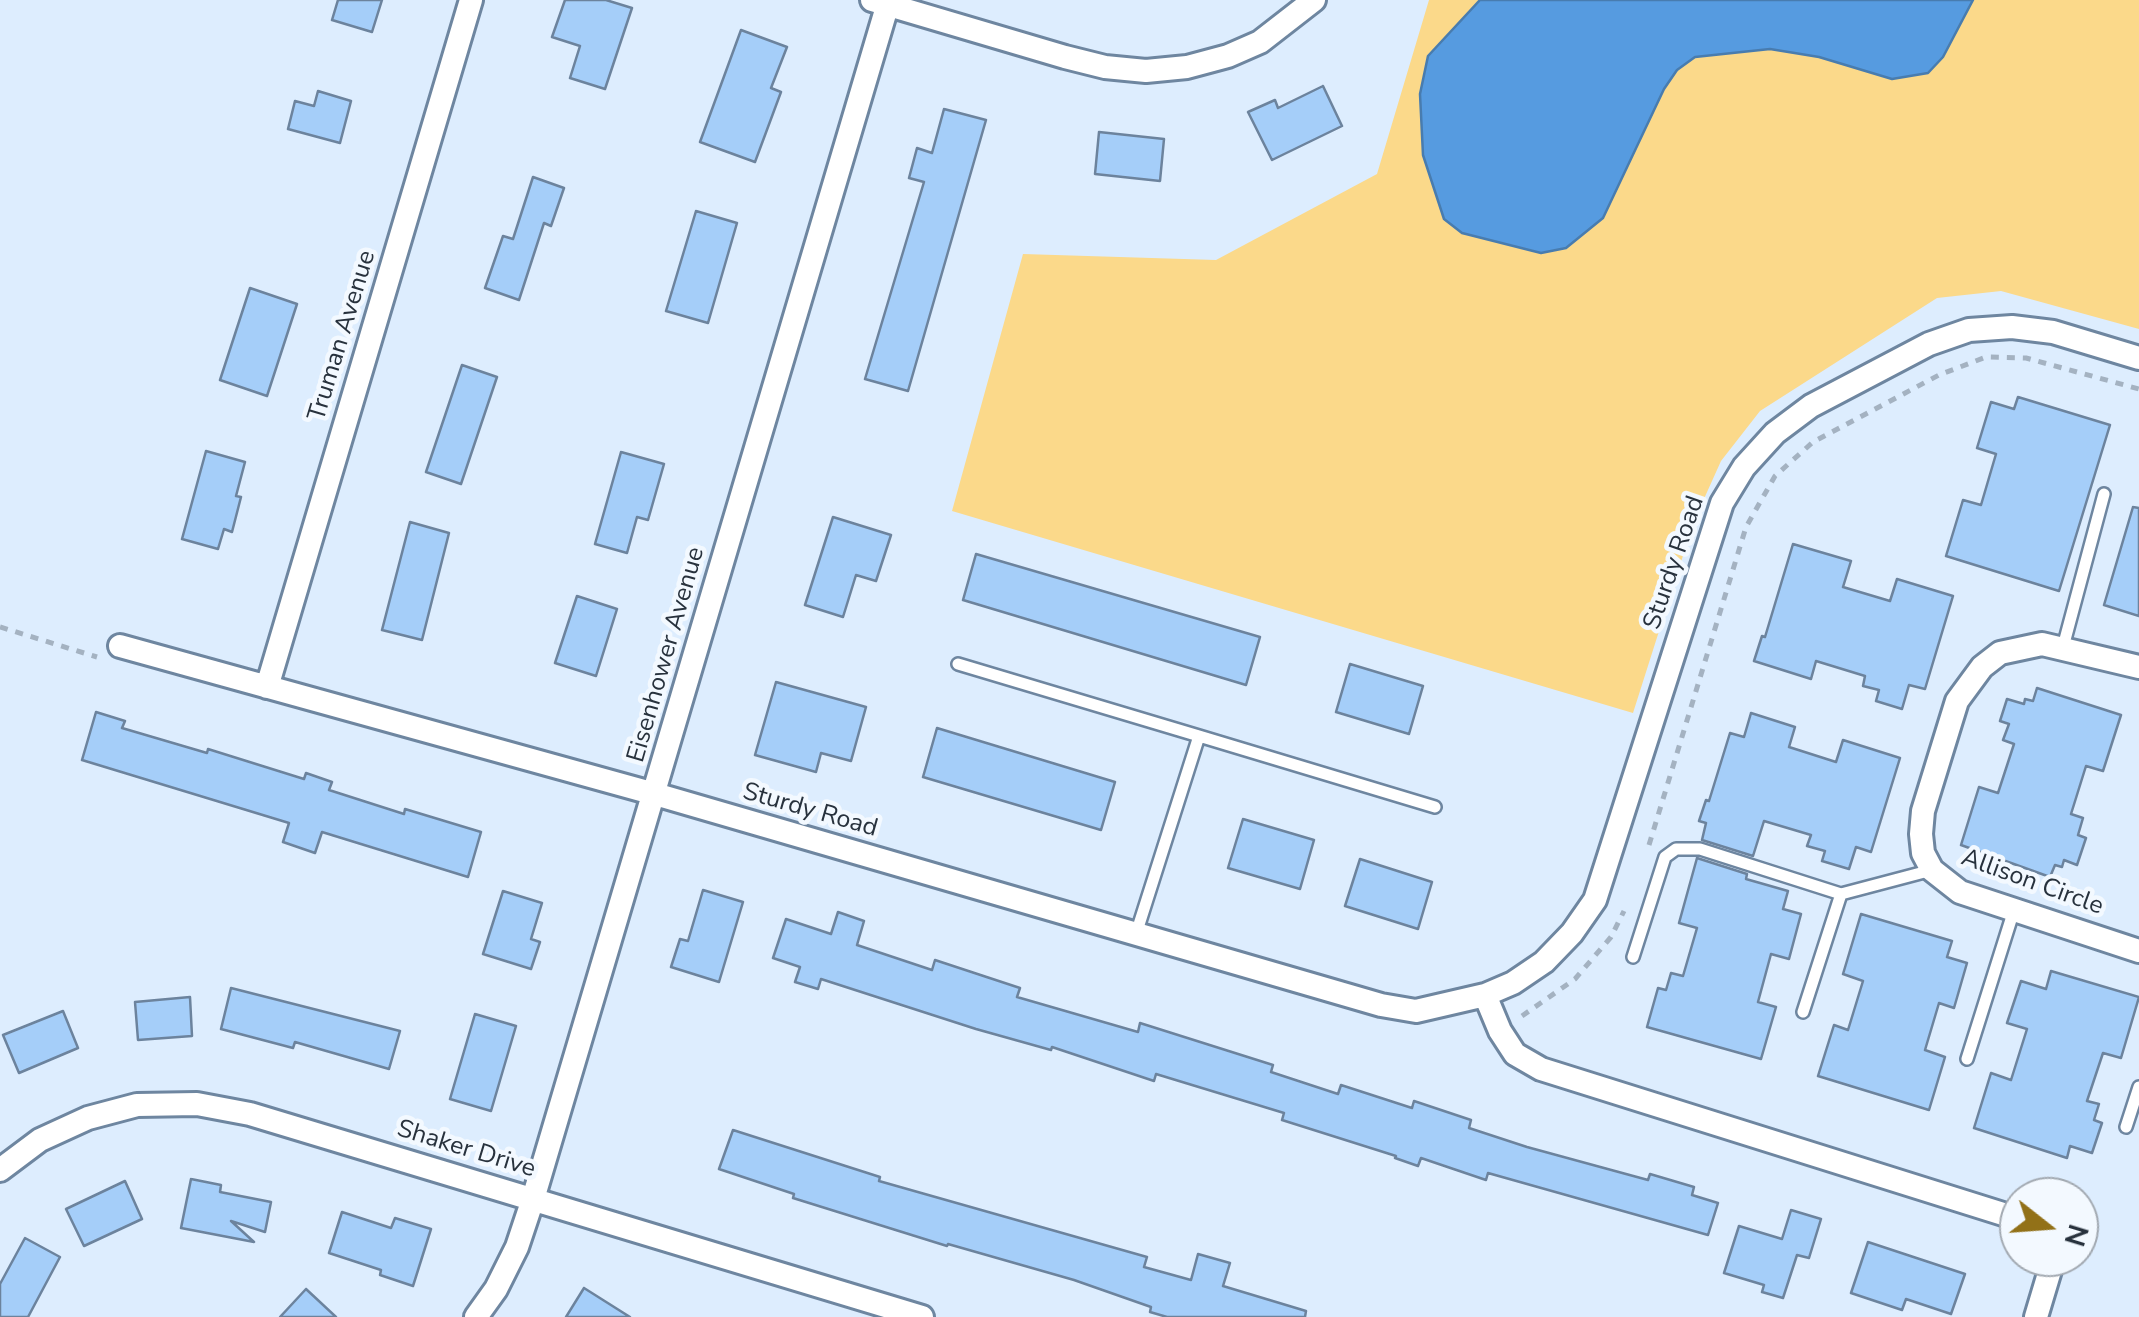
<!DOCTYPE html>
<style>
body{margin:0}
#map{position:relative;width:2139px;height:1317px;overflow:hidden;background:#ddedfe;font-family:"Nunito Sans",sans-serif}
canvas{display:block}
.north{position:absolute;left:1999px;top:1177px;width:100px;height:100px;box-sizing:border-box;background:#f3f9ff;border:2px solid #a2a9b1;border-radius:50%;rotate:107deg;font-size:28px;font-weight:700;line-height:40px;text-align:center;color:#28323d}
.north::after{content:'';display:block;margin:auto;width:35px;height:45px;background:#927118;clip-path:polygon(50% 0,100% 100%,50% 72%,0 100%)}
</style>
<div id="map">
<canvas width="2139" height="1317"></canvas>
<div class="north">N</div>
</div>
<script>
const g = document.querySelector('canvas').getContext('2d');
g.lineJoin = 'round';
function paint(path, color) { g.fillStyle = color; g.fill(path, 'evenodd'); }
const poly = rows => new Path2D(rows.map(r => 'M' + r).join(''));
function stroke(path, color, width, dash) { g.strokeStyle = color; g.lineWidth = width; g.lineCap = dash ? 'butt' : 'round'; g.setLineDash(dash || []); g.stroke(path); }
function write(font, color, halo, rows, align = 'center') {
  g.font = font + ' "Nunito Sans",sans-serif'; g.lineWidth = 9; g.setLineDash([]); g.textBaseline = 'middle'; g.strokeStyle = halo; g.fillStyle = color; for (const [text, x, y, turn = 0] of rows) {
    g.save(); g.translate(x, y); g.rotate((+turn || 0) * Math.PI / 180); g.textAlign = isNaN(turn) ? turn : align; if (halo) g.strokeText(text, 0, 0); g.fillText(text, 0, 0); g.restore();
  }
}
paint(poly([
 [1429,0,1480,0,1428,56,1603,218,1664,89,1677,70,1695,57,1770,49,1819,57,1892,79,1928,73,1943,57,1973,0,2139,0,2139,329,2001,291,1937,298,1760,411,1721,461,1694,521,1633,713,952,511,1023,254,1216,260,1377,174]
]), '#fbd98a');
const water = poly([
 [1480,0,1973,0,1943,57,1928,73,1892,79,1819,57,1770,49,1695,57,1677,70,1664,89,1603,218,1566,248,1541,253,1462,233,1444,219,1423,155,1420,94,1428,56,1480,0]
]);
paint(water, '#569be0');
stroke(water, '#487caf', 2.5);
const building = poly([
 [338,0,382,0,372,32,332,20,338,0],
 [565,0,606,0,632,8,605,89,570,78,580,46,552,37,565,0],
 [741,30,787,47,771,88,781,92,755,162,700,142,741,30],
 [1323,86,1342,126,1272,160,1248,112,1275,100,1278,108,1323,86],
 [318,91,351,101,340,143,288,129,295,101,314,106,318,91],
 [944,109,986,120,908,391,865,379,924,182,909,178,917,148,932,153,944,109],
 [1099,132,1164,139,1160,181,1095,174,1099,132],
 [533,177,564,188,551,226,544,223,519,300,485,288,503,236,513,239,533,177],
 [696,211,737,223,708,323,666,311,696,211],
 [250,288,297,304,267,396,220,380,250,288],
 [462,365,497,377,461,484,426,472,462,365],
 [2018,397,2110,425,2059,591,1946,556,1963,500,1981,505,1996,454,1977,448,1991,402,2014,409,2018,397],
 [206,451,245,462,236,496,241,497,232,532,224,529,218,549,182,539,206,451],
 [621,452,664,464,648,520,637,517,627,553,595,544,621,452],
 [2133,507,2139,508,2139,616,2104,605,2133,507],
 [833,517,891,535,876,581,856,575,843,617,805,605,833,517],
 [410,522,449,533,422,640,382,630,410,522],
 [1793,544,1851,561,1843,587,1890,601,1897,579,1953,596,1925,689,1909,685,1902,709,1876,701,1879,690,1863,686,1865,676,1816,661,1811,679,1754,661,1762,636,1765,637,1793,544],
 [976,554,1260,637,1246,685,963,600,976,554],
 [577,596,617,609,596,676,555,663,577,596],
 [1350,664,1423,686,1409,734,1336,712,1350,664],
 [776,682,866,707,851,761,821,753,816,772,755,755,776,682],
 [2037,688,2121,715,2103,771,2086,766,2071,814,2083,818,2078,835,2086,838,2077,865,2064,860,2062,867,2055,865,2050,877,1961,845,1979,787,1998,793,2014,744,2003,740,2009,724,2000,721,2007,699,2024,704,2025,699,2033,701,2037,688],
 [96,712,125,721,122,728,207,753,208,749,304,779,306,773,332,782,329,790,404,814,405,809,481,832,468,877,322,832,315,853,283,842,289,823,82,760,96,712],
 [1751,713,1795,727,1789,747,1836,762,1843,740,1900,758,1871,852,1856,847,1849,869,1822,861,1825,851,1807,846,1811,835,1764,821,1753,856,1702,840,1706,823,1699,821,1706,800,1709,801,1730,733,1744,737,1751,713],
 [937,728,1115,782,1101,830,923,777,937,728],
 [1243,819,1314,840,1300,889,1228,868,1243,819],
 [1697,858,1747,874,1746,879,1788,891,1783,909,1801,914,1789,959,1771,954,1758,1002,1776,1007,1761,1059,1647,1027,1658,988,1666,990,1671,973,1683,976,1697,928,1679,923,1697,858],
 [1360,859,1432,882,1418,929,1345,906,1360,859],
 [703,890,743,902,719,982,671,967,680,939,688,941,703,890],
 [503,891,542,903,531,939,540,942,531,969,483,954,503,891],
 [838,912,864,921,857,945,932,970,935,960,1020,988,1017,997,1138,1032,1140,1023,1273,1065,1271,1072,1338,1094,1341,1085,1412,1108,1414,1101,1471,1120,1469,1128,1527,1147,1648,1180,1650,1174,1694,1187,1692,1195,1718,1203,1708,1235,1488,1173,1486,1180,1421,1158,1418,1166,1395,1158,1396,1156,1282,1120,1284,1113,1156,1074,1154,1081,1052,1047,1051,1050,976,1029,821,979,818,989,795,982,800,967,773,958,786,919,831,934,838,912],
 [1861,914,1952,941,1947,957,1967,963,1954,1008,1939,1003,1925,1050,1945,1057,1929,1110,1818,1076,1834,1025,1848,1030,1863,981,1843,974,1861,914],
 [2051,971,2139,997,2121,1058,2103,1053,2087,1101,2099,1104,2094,1120,2102,1123,2092,1153,2070,1146,2067,1158,1974,1128,1991,1073,2011,1080,2027,1029,2007,1023,2021,981,2046,989,2051,971],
 [231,988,400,1031,389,1069,295,1042,293,1048,221,1029,231,988],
 [190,997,192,1036,138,1040,135,1002,190,997],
 [63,1011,78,1048,19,1073,3,1035,63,1011],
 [475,1014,516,1026,491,1111,450,1099,475,1014],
 [733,1130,880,1177,879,1181,1147,1257,1144,1267,1191,1280,1198,1254,1230,1263,1223,1286,1306,1311,1305,1317,1167,1317,1150,1312,1151,1307,1074,1280,948,1244,947,1246,793,1198,794,1194,719,1169,733,1130],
 [191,1179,221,1185,220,1192,271,1202,265,1232,231,1221,254,1242,181,1228,191,1179],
 [125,1181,142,1219,84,1246,66,1209,125,1181],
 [1791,1210,1821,1219,1809,1258,1797,1255,1783,1298,1762,1292,1764,1285,1724,1273,1739,1226,1782,1239,1791,1210],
 [342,1212,391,1228,395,1218,431,1229,413,1286,380,1275,381,1270,329,1253,342,1212],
 [25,1238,60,1257,28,1317,0,1317,0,1284,25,1238],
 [1868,1242,1965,1274,1951,1314,1906,1299,1902,1310,1851,1293,1868,1242],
 [584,1288,630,1317,566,1317,584,1288],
 [306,1289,336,1317,280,1317,306,1289]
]);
paint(building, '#a5cef9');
stroke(building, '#6c839d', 2.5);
const service = poly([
 [2063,647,2104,494],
 [958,664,1199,736,1136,934],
 [1199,736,1435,807],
 [1633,957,1665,857,1676,849,1700,849,1841,894],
 [1803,1012,1841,894,1932,870],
 [1967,1059,2014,910],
 [2126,1127,2139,1087]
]);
const minor = poly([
 [872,0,1065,57,1105,67,1146,71,1187,67,1228,56,1260,42,1314,0],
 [120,646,655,794,1381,1005,1416,1011,1485,995,1500,1031,1515,1054,1541,1069,2019,1219],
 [2139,667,2042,644,2000,653,1982,667,1957,701,1923,811,1921,834,1923,853,1932,870,1960,892,2139,951],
 [267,687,471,0],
 [1485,995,1513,983,1544,962,1572,933,1595,900,1722,503,1744,467,1775,433,1811,406,1929,344,1969,330,2012,327,2053,332,2139,358],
 [0,1170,40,1140,88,1118,137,1105,197,1104,250,1114,922,1317],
 [476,1317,496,1289,517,1247,533,1199,889,0],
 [2036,1317,2054,1257]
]);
stroke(service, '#6e86a0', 16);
stroke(minor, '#6e86a0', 28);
stroke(poly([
 [0,627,97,657],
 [1649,845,1746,527,1775,476,1813,442,1939,375,1986,357,2026,358,2139,389],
 [1522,1016,1575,979,1611,937,1624,911]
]), '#a4b2c1', 5, [8, 8]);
stroke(service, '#fff', 11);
stroke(minor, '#fff', 22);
write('25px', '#28323d', '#f3f9ff', [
 ["Truman Avenue",343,336,-73],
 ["Sturdy Road",1675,563,-71],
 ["Eisenhower Avenue",667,655,-74],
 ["Sturdy Road",810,811,16],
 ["Allison Circle",2032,883,20],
 ["Shaker Drive",466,1150,17]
]);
</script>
